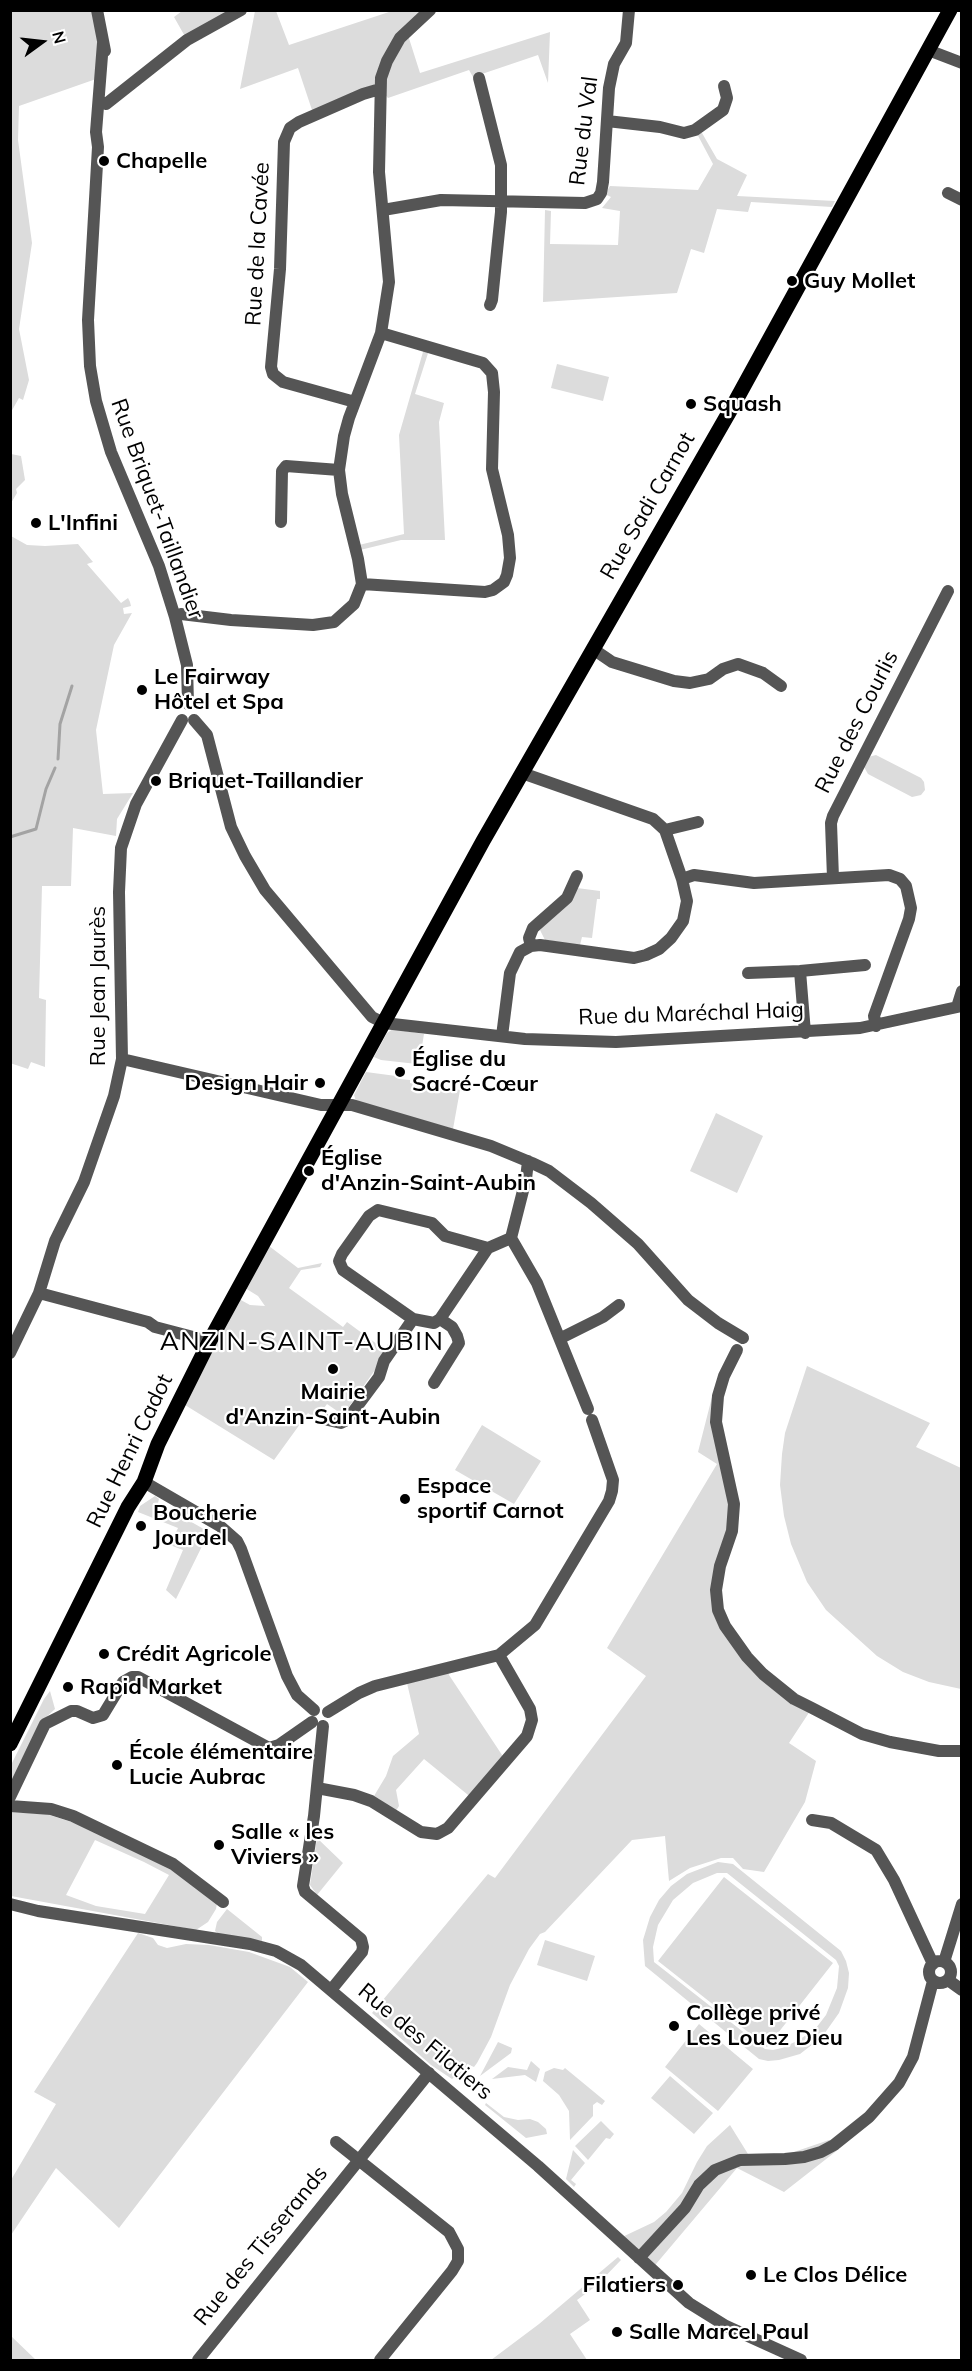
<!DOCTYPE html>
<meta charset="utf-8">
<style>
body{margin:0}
#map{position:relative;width:972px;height:2371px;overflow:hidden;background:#fff;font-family:Mulish,sans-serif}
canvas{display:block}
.frame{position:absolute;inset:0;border:12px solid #000;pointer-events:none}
.north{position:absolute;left:12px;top:12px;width:60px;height:60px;-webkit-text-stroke:4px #fff;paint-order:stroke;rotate:75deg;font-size:16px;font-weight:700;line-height:24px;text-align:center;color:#000}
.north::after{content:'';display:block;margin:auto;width:21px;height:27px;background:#000;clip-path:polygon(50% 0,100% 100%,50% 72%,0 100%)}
</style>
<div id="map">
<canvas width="972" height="2371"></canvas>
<div class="frame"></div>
<div class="north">N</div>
</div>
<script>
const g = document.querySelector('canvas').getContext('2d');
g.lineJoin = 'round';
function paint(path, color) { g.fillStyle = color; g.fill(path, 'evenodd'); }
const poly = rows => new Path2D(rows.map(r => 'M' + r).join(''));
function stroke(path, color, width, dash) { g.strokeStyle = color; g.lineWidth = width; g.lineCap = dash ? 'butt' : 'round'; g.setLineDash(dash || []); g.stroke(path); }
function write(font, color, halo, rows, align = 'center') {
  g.font = font + ' Mulish,sans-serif'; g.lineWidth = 4.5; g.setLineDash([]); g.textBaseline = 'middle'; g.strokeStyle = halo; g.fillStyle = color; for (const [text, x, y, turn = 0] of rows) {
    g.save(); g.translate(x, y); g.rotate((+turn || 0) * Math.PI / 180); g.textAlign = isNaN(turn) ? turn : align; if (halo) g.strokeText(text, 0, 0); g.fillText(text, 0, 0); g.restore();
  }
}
paint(poly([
 [11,11,97,11,100,19,96,79,19,106,18,140,32,243,19,329,29,380,23,400,19,398,11,412],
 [182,11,241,11,187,40,174,17],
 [255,11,276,11,289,45,392,11,430,11,407,32,420,73,550,32,548,83,538,55,473,77,469,70,388,98,380,89,314,116,298,68,240,89],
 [695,130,702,133,717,159,747,175,737,196,835,201,832,207,751,202,748,212,717,209,704,253,691,249,677,293,543,302,545,210,551,211,550,244,618,245,620,211,602,208,611,197,605,194,610,186,698,190,713,164],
 [425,345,430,347,415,394,444,403,439,422,445,540,401,540,356,551,359,545,404,534,399,435],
 [557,364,609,377,603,401,551,388],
 [11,454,21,456,25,480,16,489,17,493,11,503],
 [11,536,27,545,45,546,78,544,93,562,87,564,121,603,128,598,130,602,131,606,123,608,124,614,132,613,114,645,96,730,103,794,133,793,117,819,116,836,73,828,71,886,42,886,39,998,46,1000,45,1067,31,1062,28,1069,10,1063],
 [876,755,921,778,924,782,925,790,921,795,912,797,868,774,864,767,868,757],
 [577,888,600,891,600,899,597,899,592,938,582,937,580,945,545,940,540,930],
 [393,1029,424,1034,418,1070,417,1064,381,1060,374,1057,387,1033],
 [366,1072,396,1076,399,1079,410,1080,410,1083,460,1090,453,1129,356,1101,354,1095],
 [716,1113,763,1136,737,1193,690,1171],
 [269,1246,298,1268,322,1263,320,1267,301,1270,289,1288,343,1327,347,1322,385,1350,375,1370,343,1415,327,1404,316,1419,308,1413,274,1460,185,1405,239,1299,250,1305,265,1306,258,1296,245,1288],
 [807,1366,930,1423,916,1447,961,1468,961,1689,929,1682,903,1672,877,1656,826,1610,807,1582,791,1544,784,1516,780,1485,782,1454,785,1433],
 [712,1397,732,1491,718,1610,747,1657,812,1708,789,1743,816,1761,805,1802,764,1872,743,1869,733,1858,721,1858,690,1868,669,1881,665,1836,632,1840,545,1932,540,1934,529,1949,510,1985,491,2037,477,2063,474,2067,467,2064,463,2074,469,2077,467,2080,457,2075,452,2079,431,2065,372,2013,488,1874,495,1878,646,1676,607,1648,717,1464,698,1452],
 [482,1425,541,1461,514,1504,455,1470],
 [155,1496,159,1499,158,1503,209,1532,176,1599,166,1590,183,1550,170,1545,178,1528,138,1512,140,1506],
 [447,1669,449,1675,506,1761,473,1799,424,1759,396,1790,399,1806,394,1814,371,1801,386,1776,393,1756,419,1734,406,1679],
 [50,1691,55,1709,42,1721,11,1784,11,1765,44,1699],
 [10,1812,46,1814,81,1825,171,1869,217,1903,216,1909,208,1922,196,1930,11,1896],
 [95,1840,144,1862,169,1875,145,1914,96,1906,66,1895],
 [317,1838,343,1863,317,1895,310,1885],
 [718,1862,733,1864,841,1951,846,1961,849,1973,848,1988,839,2013,822,2037,800,2054,779,2060,768,2061,759,2059,645,1966,643,1940,650,1917,659,1900,671,1886,687,1874],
 [717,1873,727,1873,836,1960,839,1966,837,1988,826,2015,816,2028,799,2040,782,2048,773,2050,765,2049,654,1962,653,1947,658,1925,673,1900,693,1883],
 [724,1877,833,1963,767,2047,658,1961],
 [227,1909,262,1937,262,1941,219,1934,215,1931,217,1922],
 [138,1933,153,1938,158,1945,167,1948,186,1944,209,1945,249,1952,290,1967,308,1982,119,2228,56,2168,11,2235,11,2180,56,2104,34,2092],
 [545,1940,595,1956,587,1981,537,1965],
 [699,2024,753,2069,718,2111,665,2067],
 [498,2042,512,2048,511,2053,480,2076],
 [531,2061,540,2069,536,2082,525,2075,492,2079,508,2067,527,2070],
 [554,2068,563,2070,565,2068,605,2101,602,2105,597,2102,593,2105,593,2116,570,2140,569,2111,559,2095,543,2081,545,2072],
 [670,2076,713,2113,694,2134,651,2098],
 [486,2103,504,2117,518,2120,530,2119,538,2122,546,2129,547,2134,526,2138,485,2105],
 [601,2121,614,2134,610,2139,606,2138,588,2160,575,2146],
 [730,2125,748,2154,791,2153,829,2140,839,2149,784,2192,737,2168,651,2270,618,2239,654,2222,666,2212,682,2193,697,2162,707,2146],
 [573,2150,585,2163,571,2180,576,2184,574,2187,566,2179],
 [618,2257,621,2260,596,2286,577,2300,590,2320,570,2334,587,2360,491,2360,539,2324],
 [10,2336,11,2336,36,2360,11,2360]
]), '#dcdcdc');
stroke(poly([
 [58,759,60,724,72,686],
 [10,837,36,829,46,789,55,768]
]), '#a3a3a3', 3);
stroke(poly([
 [97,10,105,51],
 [103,43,96,132,98,147,88,320,90,366,96,401,111,452,159,566,175,617,187,665,188,704],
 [928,50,962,63],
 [479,78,501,165,501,212,492,300,490,305],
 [106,104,187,40,241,10],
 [607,121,660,127,684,133,695,130,723,110,727,98,724,86],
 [948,193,962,200],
 [383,210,441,200,585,203,597,199,601,193,603,182,609,88,614,64,626,43,629,10],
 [355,402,283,382,273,374,271,367,280,269,284,142,290,128,299,122,363,94,380,89],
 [281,522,282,471,286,466,339,470],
 [362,584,485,592,493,590,504,582,507,575,510,558,508,535,492,469,494,392,492,373,483,363,381,333],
 [175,617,181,614,231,620,313,625,334,622,354,604,362,584,358,559,342,494,339,470,344,436,349,418,381,333,389,282,379,172,381,78,387,61,400,38,430,10],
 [593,649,612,662,674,681,690,683,709,679,723,669,738,664,763,673,781,686],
 [194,720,207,735,231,827,245,856,265,890,372,1017,384,1023,525,1039,616,1042,860,1028,962,1006],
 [522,773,653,819,665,830,698,822],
 [833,878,831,823,833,816,948,591],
 [682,879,694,875,754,883,889,875,900,879,906,886,911,908,909,919,874,1016,876,1026],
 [531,946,529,938,533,928,567,898,577,876],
 [800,971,805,1033],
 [748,973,800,971,865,965],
 [957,1007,962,991],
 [502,1036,510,973,520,952,531,946,540,945,634,958,646,955,659,949,671,938,683,921,687,901,682,879,665,830],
 [122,1059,321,1105,352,1105,491,1146,532,1163,549,1171,591,1203,638,1244,688,1300,718,1323,743,1338],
 [528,1161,526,1179,511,1238,537,1283,588,1409],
 [39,1293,148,1322,155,1327,197,1338,208,1344],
 [413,1319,343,1270,339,1261,342,1254,369,1216,378,1210,432,1223,445,1236,488,1248],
 [561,1338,603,1317,619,1305],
 [737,1350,724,1376,718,1396,716,1422,734,1504,732,1531,720,1566,716,1590,718,1610,725,1626,747,1657,763,1674,794,1699,812,1708,862,1734,890,1742,939,1751,962,1751],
 [10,1353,39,1293,55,1241,84,1182,114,1096,122,1059,119,892,121,848,136,804,182,720],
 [434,1383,459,1343,457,1336,452,1327,440,1319],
 [328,1420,341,1423,347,1420,379,1377,384,1361,413,1319,434,1323,440,1319,488,1248,511,1238],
 [144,1482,220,1526,237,1541,241,1549,287,1676,297,1695,314,1710],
 [328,1712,359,1693,375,1686,499,1655,535,1625,609,1501,612,1491,613,1480,592,1420],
 [323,1726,314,1816,303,1886,305,1892,361,1939,363,1947,362,1952,331,1990],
 [317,1788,354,1795,371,1801,421,1832,437,1834,448,1828,527,1736,532,1720,530,1709,499,1655],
 [10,1797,45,1724,71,1711,77,1711,93,1718,103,1715,123,1682,132,1677,138,1677,269,1748,279,1745,312,1722],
 [10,1806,51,1809,73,1816,173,1864,223,1902],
 [812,1820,831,1823,876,1850,894,1880,933,1964],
 [10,1904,38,1911,250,1944,276,1951,301,1965,538,2166,689,2303,726,2326,801,2360],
 '929 1972a11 11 0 1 1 22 0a11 11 0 1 1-22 0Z',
 [944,1962,962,1904],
 [948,1980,962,1990],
 [336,2142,449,2232,458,2249,458,2261,452,2271,380,2360],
 [639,2258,685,2208,699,2185,715,2170,740,2160,785,2159,804,2157,821,2152,834,2145,869,2117,899,2083,913,2057,933,1981],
 [198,2360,429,2073]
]), '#555', 12);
stroke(poly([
 [10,1744,128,1507,144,1482,158,1444,208,1344,483,841,735,402,950,10]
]), '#000', 15);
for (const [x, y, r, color] of [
 [104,161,6,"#000"],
 [792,281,6,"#000"],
 [691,404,6,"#000"],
 [36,523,6,"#000"],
 [142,690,6,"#000"],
 [156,781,6,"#000"],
 [400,1072,6,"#000"],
 [320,1083,6,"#000"],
 [309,1171,6,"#000"],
 [333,1369,6,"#000"],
 [405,1499,6,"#000"],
 [141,1526,6,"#000"],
 [104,1654,6,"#000"],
 [68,1687,6,"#000"],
 [117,1765,6,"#000"],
 [219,1845,6,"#000"],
 [674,2026,6,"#000"],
 [751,2275,6,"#000"],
 [678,2285,6,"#000"],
 [617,2332,6,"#000"]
]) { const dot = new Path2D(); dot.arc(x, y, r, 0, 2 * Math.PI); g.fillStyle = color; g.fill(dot); stroke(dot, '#fff', 2); }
write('22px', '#000', '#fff', [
 ["Rue du Val",584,131,-83],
 ["Rue de la Cavée",258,244,-87],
 ["Rue Sadi Carnot",648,506,-60],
 ["Rue Briquet-Taillandier",157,509,70],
 ["Rue des Courlis",857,722,-63],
 ["Rue Jean Jaurès",98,986,-90],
 ["Rue du Maréchal Haig",691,1014,-2],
 ["Rue Henri Cadot",130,1451,-64],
 ["Rue des Filatiers",425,2042,40],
 ["Rue des Tisserands",261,2246,-51]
]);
write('bold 22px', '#000', '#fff', [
 ["Chapelle",116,161],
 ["Guy Mollet",804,281],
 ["Squash",703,404],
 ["L'Infini",48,523],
 ["Le Fairway",154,677],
 ["Hôtel et Spa",154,702],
 ["Briquet-Taillandier",168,781],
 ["Église du",412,1059],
 ["Sacré-Cœur",412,1084],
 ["Design Hair",308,1083,"right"],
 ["Église",321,1158],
 ["d'Anzin-Saint-Aubin",321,1183],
 ["Mairie",333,1392,"center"],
 ["d'Anzin-Saint-Aubin",333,1417,"center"],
 ["Espace",417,1486],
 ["sportif Carnot",417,1511],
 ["Boucherie",153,1513],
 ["Jourdel",153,1538],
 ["Crédit Agricole",116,1654],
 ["Rapid Market",80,1687],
 ["École élémentaire",129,1752],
 ["Lucie Aubrac",129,1777],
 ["Salle « les",231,1832],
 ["Viviers »",231,1857],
 ["Collège privé",686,2013],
 ["Les Louez Dieu",686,2038],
 ["Le Clos Délice",763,2275],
 ["Filatiers",666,2285,"right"],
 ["Salle Marcel Paul",629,2332]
], 'left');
g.letterSpacing = '1.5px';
write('26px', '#000', '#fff', [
 ["ANZIN-SAINT-AUBIN",302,1342]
]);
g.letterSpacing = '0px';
</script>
